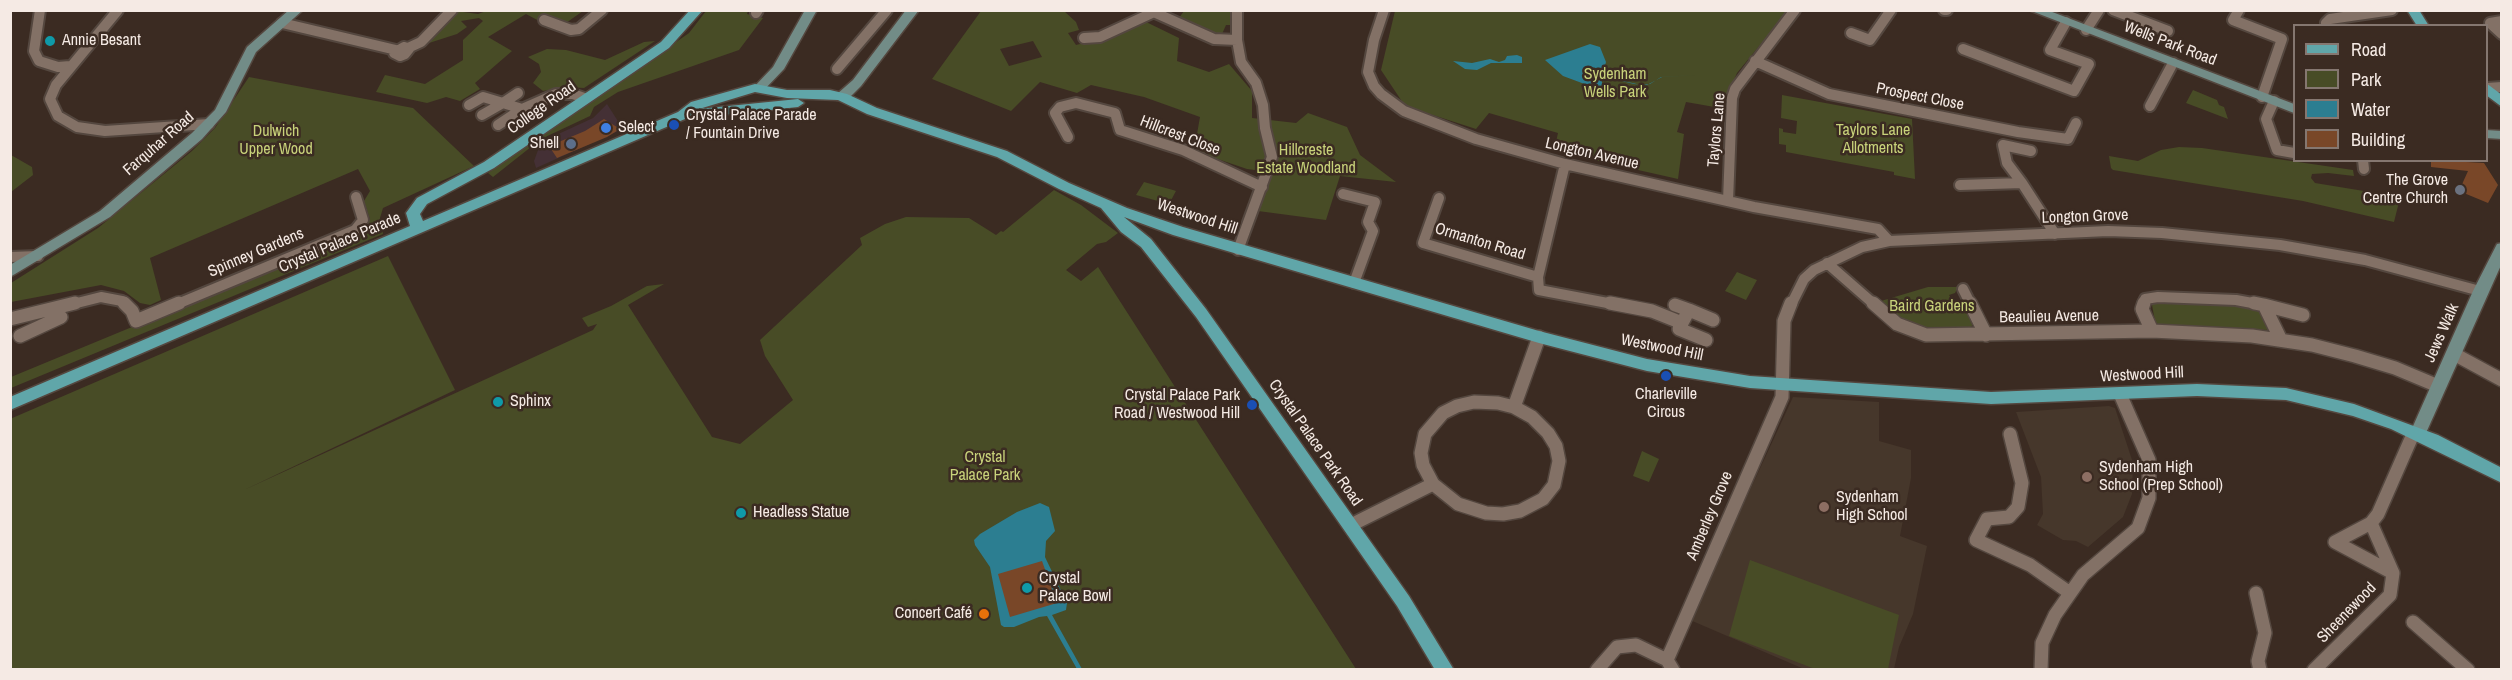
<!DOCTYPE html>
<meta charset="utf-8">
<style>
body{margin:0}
#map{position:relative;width:2512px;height:680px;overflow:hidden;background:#3b2b22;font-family:"Archivo Narrow",sans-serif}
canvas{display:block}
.frame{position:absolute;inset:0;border:12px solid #f5eae4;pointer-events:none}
.legend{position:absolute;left:2293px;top:24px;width:195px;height:138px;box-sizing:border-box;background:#3b2b22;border:2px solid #857770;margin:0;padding:8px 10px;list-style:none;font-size:18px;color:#f5eae4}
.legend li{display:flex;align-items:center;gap:12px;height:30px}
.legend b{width:30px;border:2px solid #857770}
</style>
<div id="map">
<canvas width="2512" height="680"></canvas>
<div class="frame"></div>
<ul class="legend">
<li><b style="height:8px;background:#60a6a9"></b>Road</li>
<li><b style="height:16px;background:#484c26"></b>Park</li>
<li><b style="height:16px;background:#2c7e91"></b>Water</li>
<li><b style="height:16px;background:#794728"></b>Building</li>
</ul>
</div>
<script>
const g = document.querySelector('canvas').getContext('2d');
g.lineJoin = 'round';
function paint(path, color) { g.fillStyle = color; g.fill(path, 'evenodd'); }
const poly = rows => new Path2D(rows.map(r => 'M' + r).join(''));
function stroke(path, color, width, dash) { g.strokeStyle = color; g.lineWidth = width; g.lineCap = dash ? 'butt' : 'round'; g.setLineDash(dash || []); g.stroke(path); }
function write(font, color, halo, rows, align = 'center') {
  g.font = font + ' "Archivo Narrow",sans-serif'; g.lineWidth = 5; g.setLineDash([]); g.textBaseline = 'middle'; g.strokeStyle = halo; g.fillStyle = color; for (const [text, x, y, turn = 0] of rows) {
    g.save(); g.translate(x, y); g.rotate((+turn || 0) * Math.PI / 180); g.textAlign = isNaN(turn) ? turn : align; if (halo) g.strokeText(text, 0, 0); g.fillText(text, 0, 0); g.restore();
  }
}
paint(poly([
 [607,104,623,129,536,168,534,161,541,142,593,118]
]), '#443035');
paint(poly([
 [1793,397,1879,402,1879,441,1911,450,1911,478,1900,536,1927,546,1913,614,1899,647,1894,669,1804,669,1690,620],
 [2109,406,2115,408,2133,463,2132,494,2123,517,2088,547,2076,541,2063,540,2037,525,2043,514,2041,477,2016,412]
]), '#46372b');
paint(poly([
 [489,10,583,11,556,30,526,14,488,37,512,51,475,83,480,89,460,101,446,97,427,103,376,92,385,75,425,84,463,60,463,40,483,21,479,18,461,21,467,27,457,34,429,43,421,42,456,11,478,14],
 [706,11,748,11,747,14,763,18,739,50,618,92,594,107,590,116,541,139,493,177,488,173,689,33],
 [981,11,1064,11,1076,22,1079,30,1068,33,1076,45,1100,39,1142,20,1179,38,1177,61,1209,72,1229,64,1252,91,1252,118,1296,123,1308,113,1347,127,1360,155,1396,182,1340,176,1326,220,1258,211,1271,172,1247,169,1194,151,1200,117,1144,97,1091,85,1077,93,1040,82,1011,111,932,79],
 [1033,41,1042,57,1009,66,1000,49],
 [1184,11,1232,11,1231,25,1226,25,1219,41,1176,22],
 [1395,11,1788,11,1737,73,1727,96,1726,109,1686,102,1677,132,1684,134,1678,179,1554,151,1558,133,1489,113,1476,129,1405,106,1381,70],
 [655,41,584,88,566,87,543,91,533,83,541,72,539,64,528,57,547,49,566,50,605,60,644,42],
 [249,77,413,108,474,166,383,208,380,218,383,234,11,388,11,377,357,234,370,219,364,201,370,191,358,169,150,258,161,300,150,305,140,303,124,291,101,285,11,302,11,283,98,228,192,151,215,128],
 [2193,90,2217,100,2219,105,2224,107,2228,119,2186,103],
 [1782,95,1912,119,1915,179,1894,175,1894,172,1786,152,1786,145,1779,144,1779,128,1783,129,1783,132,1796,134,1797,121,1781,118],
 [2179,147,2202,148,2353,170,2354,176,2328,173,2312,174,2311,178,2315,183,2370,192,2370,194,2399,202,2394,222,2303,201,2113,170,2111,168,2109,156,2138,161,2161,150],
 [11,155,32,167,33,175,11,192],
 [1144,182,1173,190,1176,191,1169,204,1136,195],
 [1054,190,1081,205,1118,233,1106,242,1097,244,1066,270,1081,281,1098,267,1356,669,11,669,10,419,388,256,455,390,244,490,593,330,597,324,588,327,582,318,611,306,647,286,664,284,628,305,712,437,740,444,793,400,765,356,760,340,862,245,860,238,885,224,906,217,969,218,996,235,1001,231,1003,232],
 [1737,272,1757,280,1746,300,1725,291],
 [1928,287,1958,287,1955,293,1949,295,1952,300,1964,303,1972,320,1972,326,1966,330,1927,329,1906,322,1881,301],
 [2155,302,2228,303,2252,307,2259,311,2269,330,2159,326,2155,321,2152,305],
 [1642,451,1659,459,1649,482,1633,476],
 [1750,560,1899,615,1888,669,1815,669,1729,636]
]), '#484c26');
paint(poly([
 [1590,44,1600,47,1606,62,1602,76,1641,85,1650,84,1661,77,1696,75,1662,77,1647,85,1634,84,1602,76,1602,85,1598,89,1563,76,1545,60],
 [1517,55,1522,57,1522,63,1491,63,1477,70,1465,69,1453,61,1472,63,1490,59,1499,62,1505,60,1507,56],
 [1040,503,1049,507,1055,531,1046,541,1045,557,1067,603,1066,610,1052,615,1082,669,1077,669,1047,616,1039,617,1014,627,1004,627,1001,625,990,567,975,545,974,540,980,534,1017,512]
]), '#2c7e91');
paint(poly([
 [604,119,620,129,607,137,557,158,549,146,585,131],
 [2431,160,2484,163,2498,185,2488,203,2459,191,2468,171,2431,167],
 [1042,561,1057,603,1010,617,998,574]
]), '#794728');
const streetFar1 = poly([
 [40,10,34,51,39,61,58,67,70,66],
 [118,10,56,85,50,99,58,116,77,127,105,131,209,124],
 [1149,10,1214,39,1237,40],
 [1237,10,1237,40,1241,62,1256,83,1263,105,1265,128,1272,157,1238,250],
 [1384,10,1374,40,1368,72,1374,86,1381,94,1404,111,1476,139,1565,164,1754,207,1878,229,1889,241],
 [1944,10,1947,10],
 [2113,10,2168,31],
 [2239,10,2233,20,2282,39,2262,97],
 [756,13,758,10],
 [544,20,571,30,579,29,602,10],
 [2502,21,2490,23,2502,34],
 [282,23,396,50],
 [2328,26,2326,23,2330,19,2392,10],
 [2086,30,2099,10],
 [1851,33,1870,40,1891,10],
 [1084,38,1100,37,1152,13],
 [404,47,409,49,405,54,400,56,394,53,404,47],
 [408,48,421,42,452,10],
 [1963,49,2074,91,2089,64,2050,50,2066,22],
 [1755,61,1829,94,2018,132,2068,139,2076,123],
 [837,69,887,10],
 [2487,88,2502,87],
 [518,93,503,103,522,109,556,94,573,94,584,98],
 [2274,101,2266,119,2277,150,2294,153],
 [469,105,483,97,503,103,482,115],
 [2150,106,2173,63],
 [498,125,522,109],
 [1068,137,1055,113,1060,107,1076,103,1115,113,1120,130,1183,150,1262,187],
 [2363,160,2364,169],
 [2022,183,2007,163,2003,145,2031,151],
 [1960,185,2022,183,2055,234],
 [1343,194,1375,202,1368,222,1373,231,1354,283],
 [1439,198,1423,243,1538,277,1565,164],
 [1728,201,1732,98,1735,89,1795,10],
 [10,257,38,256],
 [1827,263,1875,305],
 [1538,277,1539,290,1618,305],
 [1963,289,1971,305],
 [69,305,101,297,122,301,126,305],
 [175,305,355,230,363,220,356,197],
 [1791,305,1804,279,1814,270,1862,247,1889,241,2108,231,2162,233,2280,245,2365,260,2480,291],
 [2143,305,2145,299,2158,297,2236,300,2263,305]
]);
const street = poly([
 [124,303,132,311,136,321,179,303],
 [1610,303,1652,311,1682,323,1689,310,1713,320],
 [1873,303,1897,324,1926,335,2152,331,2252,336,2312,345,2355,356,2395,368,2438,386],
 [1970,303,1986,335],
 [2144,303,2142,309,2152,331],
 [2254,303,2264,305,2281,340],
 [1675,305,1689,310],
 [2264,305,2303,315],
 [10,319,75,303],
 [1682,323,1679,329,1706,340],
 [20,336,61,317],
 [2454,354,2502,380],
 [1474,402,1498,403,1514,407,1532,417,1548,433,1556,446,1559,461,1554,485,1543,499,1520,511,1503,514,1486,513,1458,504,1433,484,1423,465,1421,453,1425,434,1443,413,1457,406,1474,402],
 [1514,407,1539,337],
 [2010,434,2022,483,2018,507,2009,517,1987,519,1976,540,2030,565,2070,593],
 [2371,523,2335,542,2393,573],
 [1351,525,1433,484],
 [2256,593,2265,633,2258,661,2260,670],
 [2413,622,2468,670],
 [1667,660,1782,397,1784,321,1791,303],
 [1597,670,1617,647,1636,645,1667,660,1673,670],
 [2041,670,2042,643,2055,615,2083,575,2138,528,2149,498,2149,460,2120,394],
 [2314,670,2390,595,2393,573,2371,523,2378,514,2414,432]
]);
const secondary = poly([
 [289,10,303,10,256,52,226,112,202,139,110,217,10,277,10,265,100,211,192,133,215,110,247,47,289,10],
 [805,10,817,10,784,69,763,91,755,91,753,88,773,67,805,10],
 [906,10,919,10,861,86,847,100,837,100,836,97,837,94,853,80,906,10],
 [2029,10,2047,10,2294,104,2294,113,2029,10],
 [2486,130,2502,131,2502,139,2486,138,2486,130],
 [2502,243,2502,263,2426,433,2424,438,2418,439,2412,438,2410,433,2473,291,2497,244,2502,243]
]);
const primary = poly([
 [690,10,703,10,669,48,494,168,427,204,420,214,423,221,678,112,691,102,755,84,787,90,830,90,847,94,877,108,1007,151,1069,183,1127,208,1183,227,1539,331,1647,359,1750,376,1991,392,2197,384,2286,388,2354,404,2438,435,2502,468,2502,483,2391,429,2353,416,2286,400,2197,396,1991,404,1750,388,1647,371,1539,343,1173,235,1124,217,1151,239,1206,309,1409,596,1454,670,1435,670,1397,606,1196,317,1141,247,1121,232,1101,208,1059,189,997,157,867,114,838,100,787,98,755,92,699,109,798,99,804,103,798,107,685,119,10,410,10,397,410,226,406,213,417,198,484,162,661,42,690,10],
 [2407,10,2419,10,2429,26,2417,26,2407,10],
 [2486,83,2502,95,2502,107,2486,95,2486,83]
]);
stroke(streetFar1, '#54473f', 14);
stroke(street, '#54473f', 16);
stroke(secondary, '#54473f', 3);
stroke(primary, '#54473f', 3);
stroke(streetFar1, '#837166', 10);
stroke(street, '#837166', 13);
paint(secondary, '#728c87');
paint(primary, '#60a6a9');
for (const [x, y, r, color] of [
 [50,41,6,"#0f9aa8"],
 [674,125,6,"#1a4fb4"],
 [606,128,6,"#3f7fe0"],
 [571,144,6,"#5c6f8a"],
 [2460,190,6,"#6b7280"],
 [1666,376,6,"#1a4fb4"],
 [498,402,6,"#0f9aa8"],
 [1252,405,6,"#1a4fb4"],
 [2087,477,6,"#8d6e63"],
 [1824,507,6,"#8d6e63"],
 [741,513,6,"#0f9aa8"],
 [1027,588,6,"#0f9aa8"],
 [984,614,6,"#e8710a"]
]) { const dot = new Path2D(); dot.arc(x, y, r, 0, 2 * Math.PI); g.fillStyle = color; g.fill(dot); stroke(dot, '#3b2b22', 2); }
write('16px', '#f5eae4', '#3b2b22', [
 ["Annie Besant",62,41],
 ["Crystal Palace Parade",686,116],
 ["/ Fountain Drive",686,134],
 ["Select",618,128],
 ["Shell",559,144,"right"],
 ["The Grove",2448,181,"right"],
 ["Centre Church",2448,199,"right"],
 ["Charleville",1666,395,"center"],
 ["Circus",1666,413,"center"],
 ["Crystal Palace Park",1240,396,"right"],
 ["Road / Westwood Hill",1240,414,"right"],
 ["Sphinx",510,402],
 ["Sydenham High",2099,468],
 ["School (Prep School)",2099,486],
 ["Sydenham",1836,498],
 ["High School",1836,516],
 ["Headless Statue",753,513],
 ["Crystal",1039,579],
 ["Palace Bowl",1039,597],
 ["Concert Café",972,614,"right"]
], 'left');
write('16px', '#f5eae4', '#3b2b22', [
 ["Wells Park Road",2170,44,21],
 ["Prospect Close",1920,97,11],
 ["College Road",542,108,-35],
 ["Taylors Lane",1717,130,-85],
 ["Hillcrest Close",1180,136,21],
 ["Farquhar Road",159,144,-41],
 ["Longton Avenue",1592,154,13],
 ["Westwood Hill",1197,217,18],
 ["Longton Grove",2085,217,-2],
 ["Ormanton Road",1480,242,17],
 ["Crystal Palace Parade",340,243,-23],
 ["Spinney Gardens",256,253,-23],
 ["Beaulieu Avenue",2049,317,-1],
 ["Jews Walk",2442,333,-66],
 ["Westwood Hill",1662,348,11],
 ["Westwood Hill",2142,375,-3],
 ["Crystal Palace Park Road",1315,443,55],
 ["Amberley Grove",1710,516,-67],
 ["Sheenewood",2347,613,-46]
]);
write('16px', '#c8d27a', '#3b2b22', [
 ["Sydenham",1615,75],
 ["Wells Park",1615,93],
 ["Taylors Lane",1873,131],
 ["Allotments",1873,149],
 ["Dulwich",276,132],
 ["Upper Wood",276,150],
 ["Hillcreste",1306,151],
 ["Estate Woodland",1306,169],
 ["Baird Gardens",1932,307],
 ["Crystal",985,458],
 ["Palace Park",985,476]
]);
</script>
